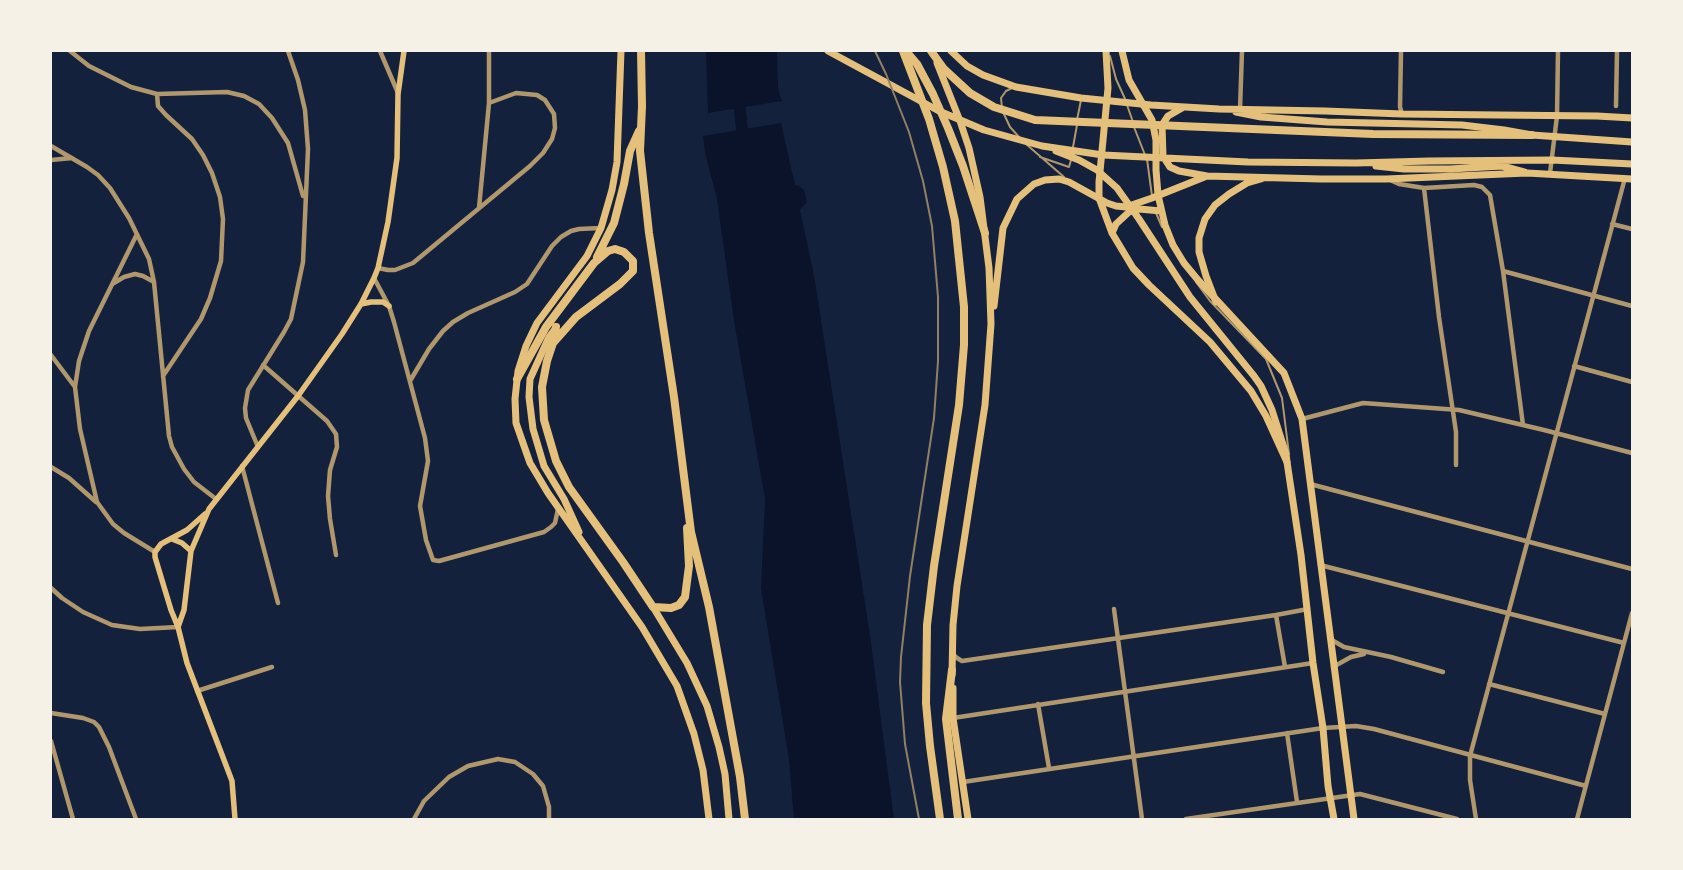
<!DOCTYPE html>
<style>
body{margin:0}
#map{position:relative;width:1683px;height:870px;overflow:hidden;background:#14213d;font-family:"Nunito Sans",sans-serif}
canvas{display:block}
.frame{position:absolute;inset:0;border:52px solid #f6f1e7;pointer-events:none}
</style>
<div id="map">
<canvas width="1683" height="870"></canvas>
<div class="frame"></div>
</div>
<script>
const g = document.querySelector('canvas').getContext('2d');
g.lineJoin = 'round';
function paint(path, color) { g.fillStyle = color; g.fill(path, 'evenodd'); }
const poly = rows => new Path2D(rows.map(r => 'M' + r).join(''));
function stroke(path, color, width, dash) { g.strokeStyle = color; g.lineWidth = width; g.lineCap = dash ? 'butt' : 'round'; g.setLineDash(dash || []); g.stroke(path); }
paint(poly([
 [706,51,777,51,778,89,782,101,708,113],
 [781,123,795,185,799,186,804,190,807,202,800,210,814,275,870,635,894,819,794,819,789,760,761,588,765,499,734,321,717,199,705,153,703,136]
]), '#0b132b');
stroke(poly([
 [738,92,742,129,745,144]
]), '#0b132b', 12);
stroke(poly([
 [1110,56,1116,79,1126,101],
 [1127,105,1133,122],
 [1002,108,1001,98,1006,91,1012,88],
 [1003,112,1010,127,1019,137],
 [1077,120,1081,100],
 [1134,127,1145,155],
 [1026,144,1064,177],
 [1073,147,1077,125],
 [1040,157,1069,167,1071,160],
 [1147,159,1152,196],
 [1156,213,1162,227],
 [1196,282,1210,301,1266,359,1282,398,1289,454]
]), '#b1986c', 2);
stroke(poly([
 [70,51,89,66,131,87,157,94,227,92,244,96,259,104,272,118,288,143,303,196],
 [380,51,398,93],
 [1401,51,1400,107,1402,114],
 [157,94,158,106,166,115,192,139,203,155,212,173,220,197,223,219,221,261,210,298,201,319,163,376],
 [1616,106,1617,51],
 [1240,109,1242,51],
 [51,146,87,167,98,175,110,188,129,218,149,259,154,282,169,436,172,447,184,469,194,482,216,499],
 [51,160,72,158],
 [1550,173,1557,116,1558,51],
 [1390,180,1399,184,1424,188,1474,185,1482,187,1490,195,1503,271,1523,425],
 [1424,188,1439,317,1456,432,1456,465],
 [479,208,489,103,489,51],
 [1612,224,1632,229],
 [137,234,89,331,79,361,75,387,80,429,97,502,113,524,124,533,155,552],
 [378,268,388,270,395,270,413,263,530,166,543,153,552,139,555,128,554,114,545,100,537,95,516,93,489,103],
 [1503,271,1632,306],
 [374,278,389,306,394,322,425,438,428,461,420,506,426,540,433,560,439,561,544,532,551,527,555,523,558,509],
 [114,283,124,277,135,274,143,276,154,282],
 [51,355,75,387],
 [263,365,327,421,336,434,337,447,330,470,328,496,330,519,336,555],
 [1574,366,1632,382],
 [410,381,429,349,443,331,453,322,468,313,515,292,527,284,552,246,561,237,571,231,579,229,601,228],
 [1302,419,1363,403,1459,410,1544,430,1632,453],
 [258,447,246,418,245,408,248,390,284,332,291,319,303,262,308,149,305,110,298,80,288,51],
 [242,466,278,603],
 [51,467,69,478,96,502],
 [1310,484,1632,569],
 [1320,565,1624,643],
 [51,588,62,598,83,612,112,625,140,629,178,627],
 [1114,609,1142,819],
 [1276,615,1285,667],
 [1330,639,1344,647,1391,657,1443,672],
 [953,654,957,658,962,661,1276,615,1308,609],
 [1333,667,1351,657,1364,654],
 [1489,684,1605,714],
 [197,691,272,667],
 [1038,704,1049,768],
 [51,713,83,718,94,722,99,727,109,747,136,819],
 [953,718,1313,663],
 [1287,733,1297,802],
 [51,741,73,819],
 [963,782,1323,728,1356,726,1374,729,1586,786],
 [414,819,424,801,449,777,468,766,498,759,515,762,533,774,543,786,549,807,549,819],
 [1186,819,1360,794,1457,819],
 [1476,819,1470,780,1470,756,1625,178],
 [1577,819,1632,613]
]), '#b1986c', 4.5);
stroke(poly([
 [361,304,371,302,383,302,389,306],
 [205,514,187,530,161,544,155,552,155,557,171,610,178,627,187,663,232,781,235,819],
 [172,539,182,543,191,551],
 [178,627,184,610,191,551,209,509,298,396,342,334,361,304,374,278,378,268,388,222,397,158,398,94,404,51]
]), '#e5c07b', 5.5);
stroke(poly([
 [1106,51,1108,88,1099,182,1099,198,1112,233,1133,268,1149,285,1210,342,1251,391,1266,416,1287,462,1301,555,1313,663,1323,728,1328,786,1334,819],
 [1122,51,1129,80,1152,120,1156,140,1156,170,1158,195,1165,225,1173,245,1184,263,1198,280,1284,373,1302,419,1354,819],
 [1112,233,1116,224,1129,212,1139,209,1161,211]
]), '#e5c07b', 7);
stroke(poly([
 [621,51,617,162,612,190,601,228,587,256,537,323,526,346,518,371,515,399,516,423,530,463,548,493,642,627,677,686,694,734,703,770,709,819],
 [828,51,939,111,984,130,1042,146,1103,155,1248,162,1356,163,1429,161,1552,160,1632,164],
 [951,51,967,66,983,75,1016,87,1081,98,1151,105,1219,109,1325,111,1402,114,1597,116,1632,118],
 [937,63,960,121,969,148,980,197,989,268,991,324,985,405,957,586,953,625,952,675],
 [1182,108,1168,116,1162,125,1163,156,1170,167,1179,171,1207,176,1321,179,1386,179,1527,173,1632,179],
 [1236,112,1261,117,1327,122,1462,125,1504,130,1532,135,1632,142],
 [1056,151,1079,160,1097,170,1117,188,1139,219,1190,297,1254,376,1261,386,1272,410,1286,454,1287,462],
 [1376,166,1404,169,1450,169,1502,166,1524,172],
 [1216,302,1206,276,1199,252,1199,238,1205,219,1215,205,1229,194,1247,183,1261,179],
 [994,306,1003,228,1017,199,1034,184,1045,180,1059,179,1069,182,1107,203,1116,206,1126,207,1152,198,1207,176],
 [555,329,549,337,530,379,529,397,533,429,544,466,564,499,579,532],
 [653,607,687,663,707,706,719,747,725,774,729,819],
 [953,688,953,718,968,819]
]), '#e5c07b', 7);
stroke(poly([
 [641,51,642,106,640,151,649,233,674,397,691,532,709,607,740,777,745,819],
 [903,51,929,119,943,167,955,221,964,307,964,345,959,405,934,566,927,625,926,703,930,746,940,819],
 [906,51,917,64,933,94,948,128,963,166,985,233],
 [931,51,944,69,970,93,994,107,1035,120,1373,134,1532,135],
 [597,257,614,223,624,184,630,151,639,131],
 [553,341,556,327],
 [517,379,546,327,594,263,608,251,615,249,624,252,633,261,633,271,620,284,576,317,553,343,547,361,542,387,544,420,556,461,569,487,623,562,653,607,671,608,679,605,685,597,689,566,687,528],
 [952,670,946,719,958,819]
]), '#e5c07b', 8);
stroke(poly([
 [875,51,886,74,909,132,923,181,932,226,938,297,938,361,934,418,910,576,901,657,900,682,905,744,919,819]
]), '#918062', 2);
</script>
